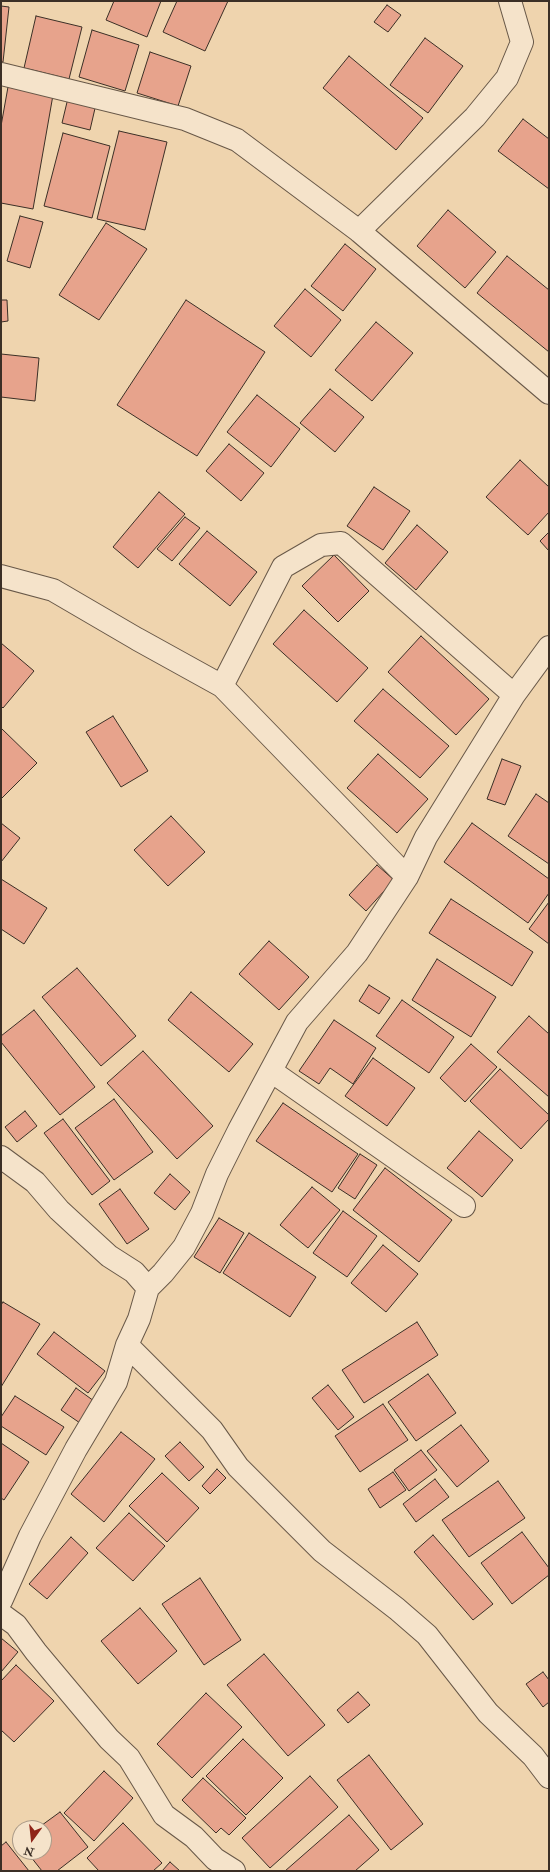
<!DOCTYPE html>
<style>
body{margin:0}
#map{position:relative;width:550px;height:1872px;overflow:hidden;background:#efd4ae;font-family:"IM FELL Double Pica",serif}
canvas{display:block}
.frame{position:absolute;inset:0;border:2px solid #3b2f26;pointer-events:none}
.north{position:absolute;left:12px;top:1820px;width:40px;height:40px;box-sizing:border-box;background:#f5e3ca;border:1px solid #ab9b88;border-radius:50%;rotate:195deg;font-size:11px;font-weight:700;line-height:16px;text-align:center;color:#3b2f26}
.north::after{content:'';display:block;margin:auto;width:14px;height:18px;background:#8f2418;clip-path:polygon(50% 0,100% 100%,50% 72%,0 100%)}
</style>
<div id="map">
<canvas width="550" height="1872"></canvas>
<div class="frame"></div>
<div class="north">N</div>
</div>
<script>
const g = document.querySelector('canvas').getContext('2d');
g.lineJoin = 'round';
function paint(path, color) { g.fillStyle = color; g.fill(path, 'evenodd'); }
const poly = rows => new Path2D(rows.map(r => 'M' + r).join(''));
function stroke(path, color, width, dash) { g.strokeStyle = color; g.lineWidth = width; g.lineCap = dash ? 'butt' : 'round'; g.setLineDash(dash || []); g.stroke(path); }
const building = poly([
 [114,1,161,1,147,37,106,20,114,1],
 [177,1,228,1,205,51,163,32,177,1],
 [387,5,401,15,388,32,374,22,387,5],
 [1,6,9,7,3,62,1,62,1,6],
 [36,16,82,27,69,79,24,68,36,16],
 [92,30,139,45,125,91,79,77,92,30],
 [425,38,463,66,428,113,390,85,425,38],
 [150,52,191,66,178,106,137,93,150,52],
 [349,56,423,118,396,150,323,88,349,56],
 [8,87,53,95,33,209,1,203,1,126,8,87],
 [68,98,96,104,90,130,62,123,68,98],
 [523,119,549,139,549,189,498,151,523,119],
 [119,131,167,142,145,230,97,219,119,131],
 [63,133,110,146,92,218,44,206,63,133],
 [448,210,496,252,465,288,417,246,448,210],
 [20,216,43,222,30,268,7,261,20,216],
 [106,223,147,249,99,320,59,295,106,223],
 [345,244,376,269,343,311,311,286,345,244],
 [507,256,549,290,549,352,477,293,507,256],
 [305,289,341,320,311,357,274,326,305,289],
 [1,300,7,300,8,321,1,322,1,300],
 [186,300,265,352,197,456,117,405,186,300],
 [376,322,413,353,372,401,335,370,376,322],
 [1,354,39,358,35,401,1,397,1,354],
 [330,389,364,417,335,452,300,423,330,389],
 [257,395,300,429,271,467,227,432,257,395],
 [229,444,264,473,241,501,206,471,229,444],
 [520,460,549,487,549,512,528,535,486,497,520,460],
 [374,487,410,511,383,550,347,526,374,487],
 [159,492,185,514,138,568,113,547,159,492],
 [185,517,200,528,172,561,157,549,185,517],
 [417,525,448,552,416,590,385,563,417,525],
 [207,531,257,572,230,606,179,564,207,531],
 [549,532,549,551,540,541,549,532],
 [334,555,369,591,338,622,302,586,334,555],
 [304,610,368,668,337,702,273,644,304,610],
 [421,636,489,699,456,735,388,672,421,636],
 [1,643,34,671,3,708,1,706,1,643],
 [383,689,449,746,420,778,354,721,383,689],
 [113,716,148,771,121,787,86,732,113,716],
 [1,728,37,763,1,799,1,728],
 [378,754,428,799,397,833,347,788,378,754],
 [502,759,521,766,505,805,487,799,502,759],
 [536,794,549,803,549,864,508,836,536,794],
 [171,816,205,852,168,886,134,850,171,816],
 [1,823,20,838,1,862,1,823],
 [472,823,549,879,549,893,528,923,444,862,472,823],
 [377,865,394,880,366,911,349,895,377,865],
 [1,879,47,908,24,944,1,929,1,879],
 [451,899,533,952,512,986,429,933,451,899],
 [549,902,549,944,529,929,549,902],
 [269,941,309,977,279,1010,239,974,269,941],
 [437,959,496,997,471,1037,412,1000,437,959],
 [77,968,136,1036,101,1066,42,997,77,968],
 [369,985,390,998,379,1014,359,1001,369,985],
 [191,992,253,1044,229,1072,168,1020,191,992],
 [402,1000,454,1037,429,1073,376,1036,402,1000],
 [34,1010,95,1087,60,1115,1,1042,1,1036,34,1010],
 [529,1016,549,1034,549,1097,497,1052,529,1016],
 [334,1020,376,1048,353,1084,330,1068,319,1084,299,1071,334,1020],
 [471,1044,497,1067,465,1102,440,1078,471,1044],
 [143,1051,213,1126,177,1159,107,1083,143,1051],
 [373,1058,415,1088,387,1126,345,1096,373,1058],
 [500,1069,549,1115,549,1119,521,1149,470,1101,500,1069],
 [114,1099,153,1152,114,1180,75,1128,114,1099],
 [283,1103,358,1154,332,1192,256,1141,283,1103],
 [25,1111,37,1126,17,1142,5,1127,25,1111],
 [63,1119,110,1181,92,1195,44,1133,63,1119],
 [479,1131,513,1160,482,1197,447,1168,479,1131],
 [360,1154,377,1165,355,1199,338,1188,360,1154],
 [385,1168,452,1220,419,1262,353,1210,385,1168],
 [170,1174,190,1192,175,1210,154,1193,170,1174],
 [312,1187,340,1210,308,1248,280,1225,312,1187],
 [120,1189,149,1229,127,1244,99,1204,120,1189],
 [343,1211,377,1236,347,1277,313,1253,343,1211],
 [219,1218,244,1233,220,1273,194,1257,219,1218],
 [249,1233,316,1277,290,1317,223,1273,249,1233],
 [383,1245,418,1274,386,1312,351,1283,383,1245],
 [3,1302,40,1324,1,1387,1,1305,3,1302],
 [417,1322,438,1355,364,1403,342,1370,417,1322],
 [54,1332,105,1371,88,1393,37,1354,54,1332],
 [428,1374,456,1413,416,1441,388,1402,428,1374],
 [328,1385,354,1417,338,1430,312,1398,328,1385],
 [76,1388,94,1401,80,1423,61,1410,76,1388],
 [15,1396,64,1427,46,1455,1,1426,1,1417,15,1396],
 [383,1404,408,1440,360,1472,335,1436,383,1404],
 [461,1425,489,1461,457,1487,427,1451,461,1425],
 [121,1432,155,1459,104,1522,71,1494,121,1432],
 [180,1442,204,1467,189,1481,165,1456,180,1442],
 [1,1443,29,1462,4,1500,1,1498,1,1443],
 [421,1450,437,1470,409,1491,394,1470,421,1450],
 [217,1469,226,1478,210,1494,202,1486,217,1469],
 [393,1472,406,1490,380,1508,368,1489,393,1472],
 [162,1473,199,1508,167,1542,129,1506,162,1473],
 [435,1479,449,1497,416,1522,403,1504,435,1479],
 [498,1481,525,1518,469,1557,442,1520,498,1481],
 [129,1513,165,1546,133,1581,96,1548,129,1513],
 [522,1532,549,1568,549,1575,512,1604,481,1563,522,1532],
 [433,1535,493,1604,473,1620,414,1552,433,1535],
 [71,1537,88,1553,47,1599,29,1584,71,1537],
 [200,1578,241,1640,204,1665,162,1604,200,1578],
 [140,1608,177,1651,138,1684,101,1641,140,1608],
 [1,1638,18,1652,1,1672,1,1638],
 [264,1654,325,1725,288,1756,227,1685,264,1654],
 [16,1665,54,1701,14,1742,1,1730,1,1681,16,1665],
 [543,1672,549,1680,549,1702,543,1707,526,1684,543,1672],
 [358,1692,370,1705,348,1723,337,1710,358,1692],
 [206,1693,242,1727,192,1778,157,1744,206,1693],
 [243,1739,283,1778,246,1815,206,1776,243,1739],
 [369,1755,423,1824,391,1850,337,1780,369,1755],
 [104,1771,133,1798,94,1841,64,1813,104,1771],
 [310,1776,338,1807,270,1868,242,1838,310,1776],
 [203,1778,246,1818,229,1835,221,1828,216,1833,182,1800,203,1778],
 [60,1812,88,1847,57,1871,42,1871,27,1852,44,1852,44,1828,38,1828,60,1812],
 [349,1815,379,1850,355,1871,285,1871,349,1815],
 [123,1823,162,1863,153,1871,99,1871,87,1858,123,1823],
 [6,1842,29,1871,1,1871,1,1846,6,1842],
 [170,1862,180,1871,162,1871,170,1862]
]);
paint(building, '#e7a38c');
stroke(building, '#3b2f26', 1);
const minor = poly([
 [1,74,185,119,237,140,359,231,549,393],
 [359,231,475,117,507,78,522,42,510,1],
 [1,576,53,590,137,639,222,686,407,877],
 [222,686,283,567,321,545,341,543,514,695],
 [271,1071,464,1206],
 [1,1157,35,1182,59,1210,85,1234,109,1256,134,1272,148,1288,139,1319,127,1345,116,1382,76,1449,49,1500,30,1536,1,1601],
 [148,1288,163,1273,184,1247,202,1213,217,1174,239,1130,297,1022,357,953,407,877,426,837,514,695,549,647],
 [127,1345,212,1430,238,1467,322,1551,397,1609,427,1635,488,1713,533,1756,549,1777],
 [1,1614,16,1625,36,1652,109,1739,129,1758,164,1815,194,1837,215,1859,234,1871]
]);
stroke(minor, '#685848', 24);
stroke(minor, '#f5e3ca', 22);
</script>
